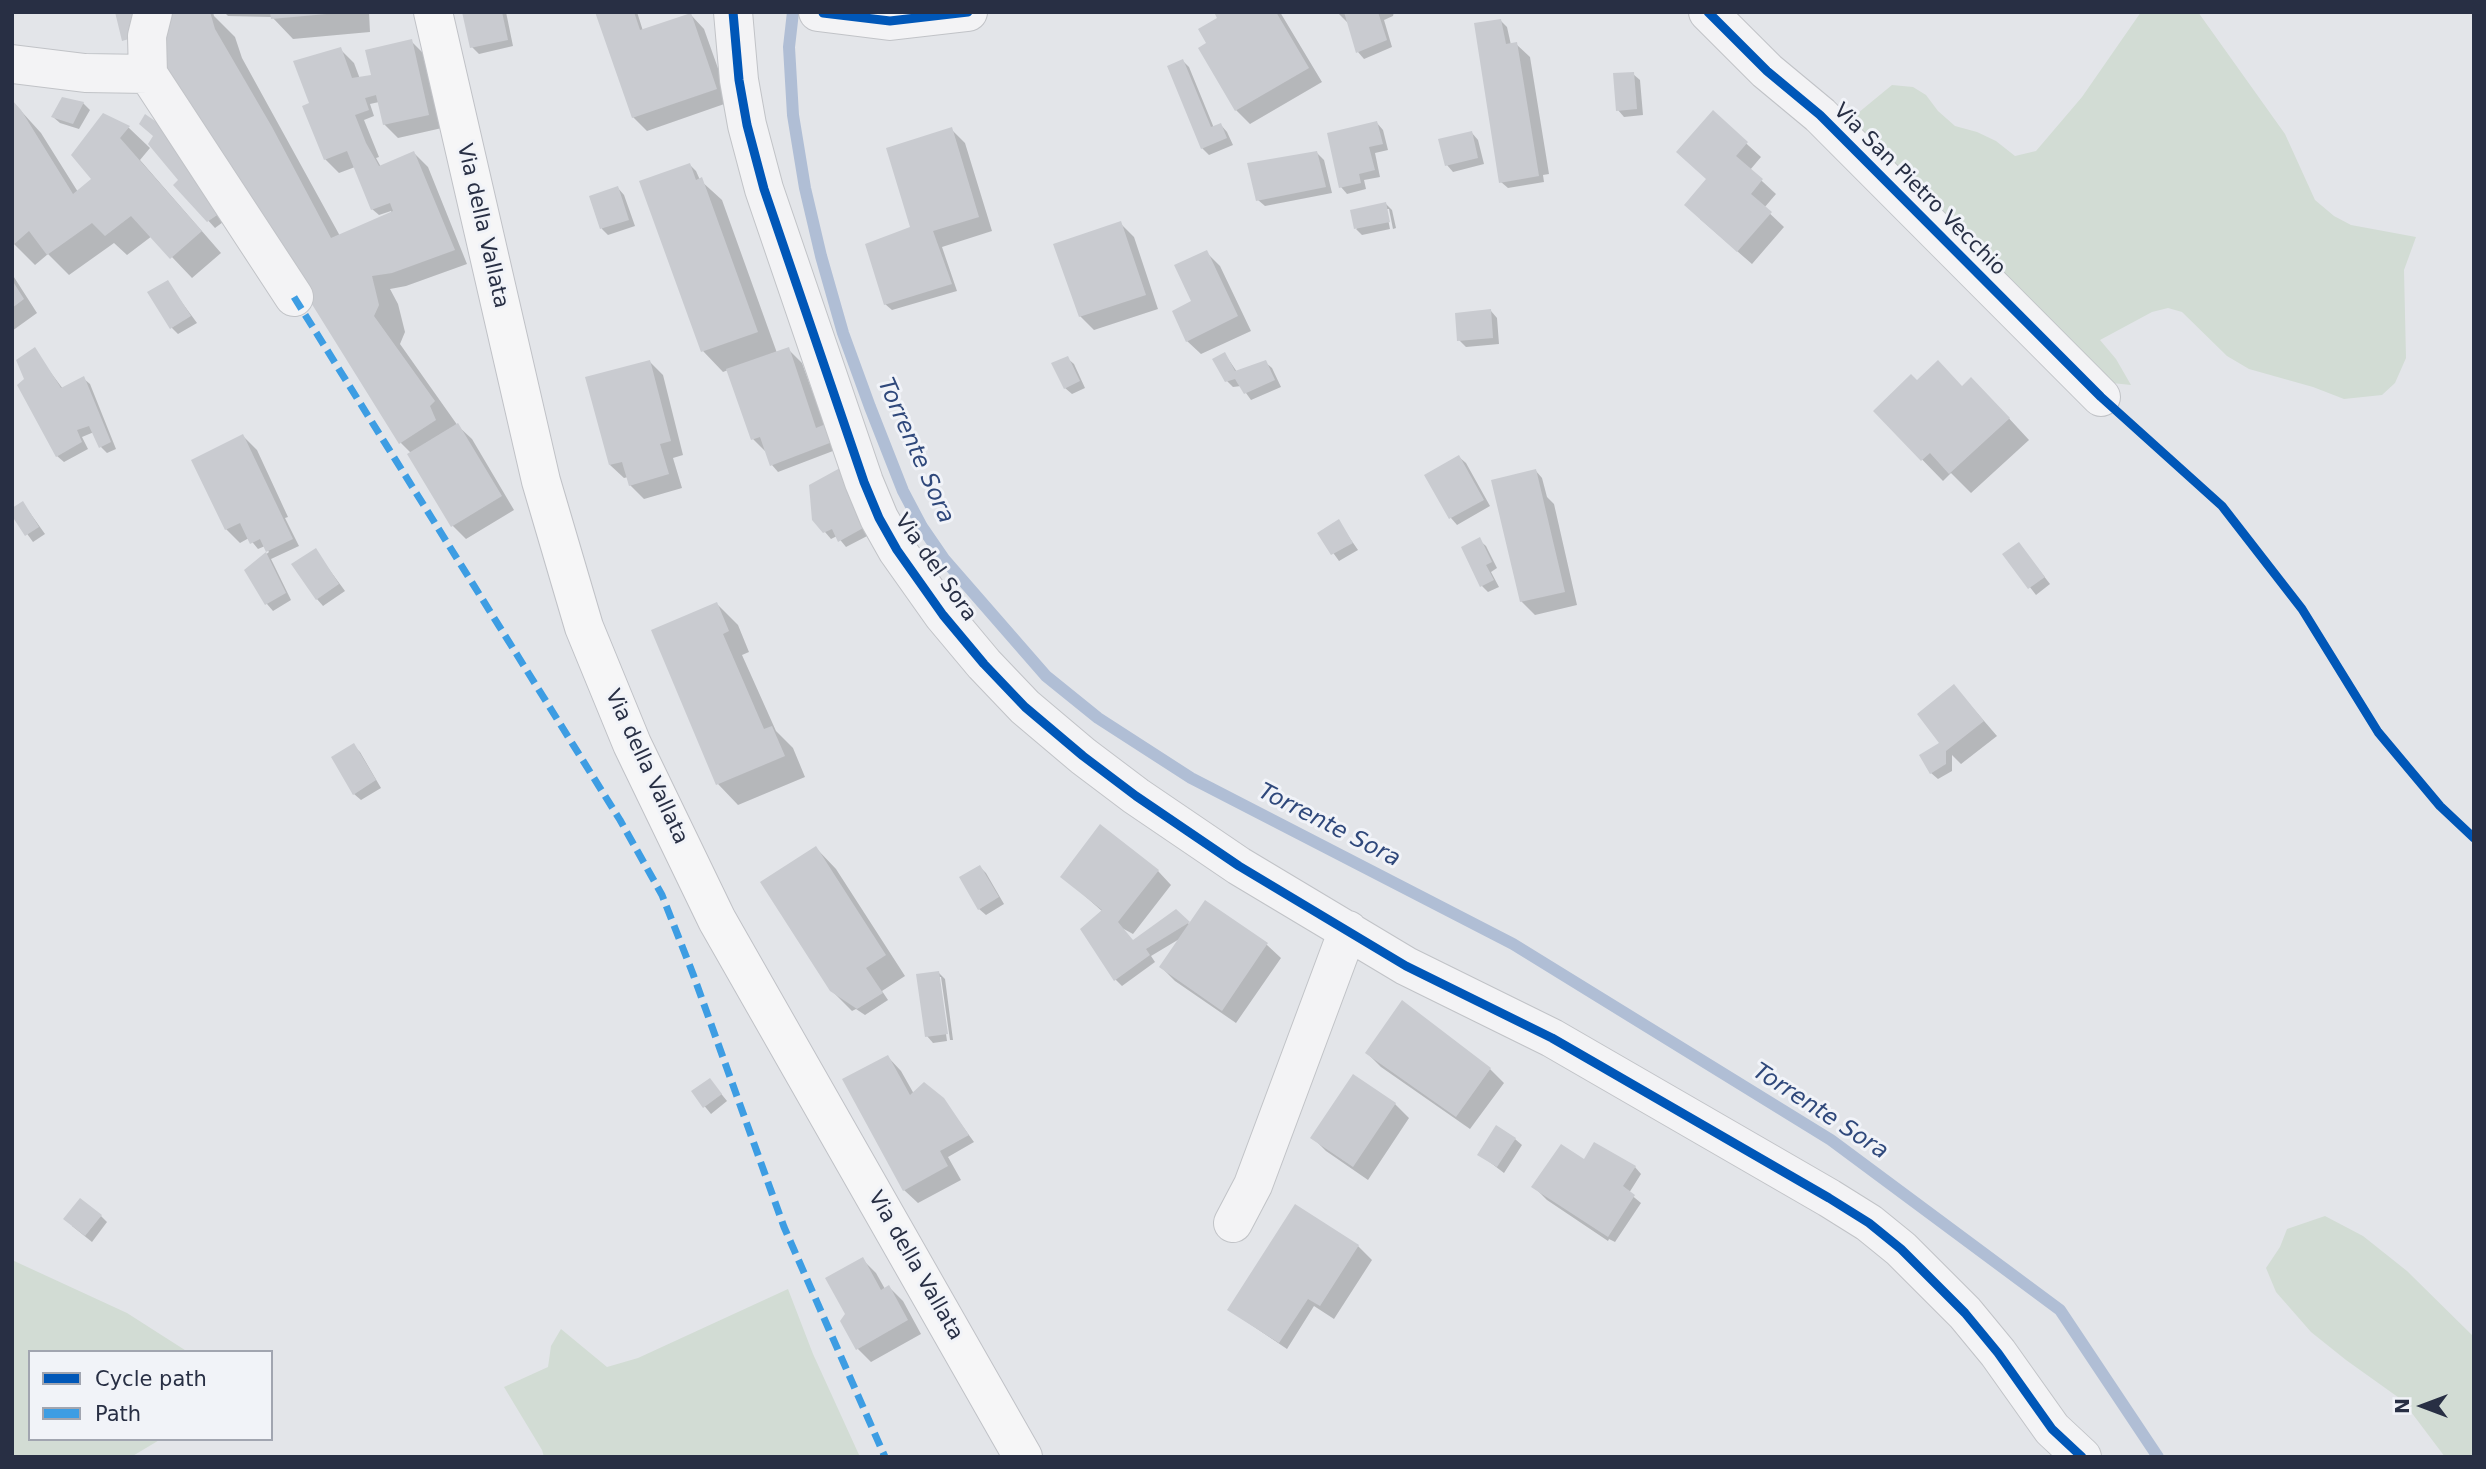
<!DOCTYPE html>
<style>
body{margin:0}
#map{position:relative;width:2486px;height:1469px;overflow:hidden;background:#e3e5e9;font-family:"DejaVu Sans",sans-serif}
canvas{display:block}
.frame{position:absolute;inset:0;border:14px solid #282f44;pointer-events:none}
.legend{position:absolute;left:28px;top:1350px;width:245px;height:91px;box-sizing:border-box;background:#f1f3f8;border:2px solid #a1a5b0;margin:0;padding:9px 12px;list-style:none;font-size:21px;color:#282f44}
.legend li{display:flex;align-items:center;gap:14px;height:35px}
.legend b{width:35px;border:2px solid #a1a5b0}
.north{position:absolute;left:2388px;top:1371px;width:70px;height:70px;-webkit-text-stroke:5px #f1f3f8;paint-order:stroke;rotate:270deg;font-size:19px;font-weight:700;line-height:28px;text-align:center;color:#282f44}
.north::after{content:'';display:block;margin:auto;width:24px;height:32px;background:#282f44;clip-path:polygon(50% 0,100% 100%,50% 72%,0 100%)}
</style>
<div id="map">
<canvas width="2486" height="1469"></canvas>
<div class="frame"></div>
<ul class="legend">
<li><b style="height:9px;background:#0057b8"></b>Cycle path</li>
<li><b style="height:9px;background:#3d9de3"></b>Path</li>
</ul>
<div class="north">N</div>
</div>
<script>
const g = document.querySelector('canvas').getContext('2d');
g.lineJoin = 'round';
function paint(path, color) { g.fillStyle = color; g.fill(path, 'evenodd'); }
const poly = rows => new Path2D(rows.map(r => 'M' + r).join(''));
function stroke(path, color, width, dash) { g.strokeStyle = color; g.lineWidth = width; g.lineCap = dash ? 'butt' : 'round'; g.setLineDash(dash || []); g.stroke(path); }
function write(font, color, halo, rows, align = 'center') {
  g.font = font + ' "DejaVu Sans",sans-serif'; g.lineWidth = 6; g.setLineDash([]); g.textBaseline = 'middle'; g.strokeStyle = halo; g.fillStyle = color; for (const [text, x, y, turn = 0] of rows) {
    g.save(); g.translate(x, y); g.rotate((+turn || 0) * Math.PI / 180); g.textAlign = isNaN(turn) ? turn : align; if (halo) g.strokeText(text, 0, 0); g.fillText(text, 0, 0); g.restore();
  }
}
paint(poly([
 [2141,12,2198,12,2285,134,2315,200,2334,216,2351,225,2416,237,2404,270,2406,358,2395,383,2382,395,2344,399,2313,387,2249,369,2227,356,2182,312,2168,308,2152,312,2100,340,2116,359,2131,385,2074,379,1830,136,1892,85,1913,87,1926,95,1938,111,1955,126,1977,132,1996,141,2015,156,2036,151,2082,97],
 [2325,1216,2363,1236,2407,1271,2474,1337,2474,1457,2445,1457,2402,1400,2346,1360,2311,1332,2276,1292,2266,1268,2280,1247,2287,1229],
 [12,1260,127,1313,188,1352,30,1352,30,1439,161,1439,131,1457,12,1457],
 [788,1289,813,1354,860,1457,544,1457,542,1450,504,1387,548,1367,551,1346,561,1329,607,1367,638,1358]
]), '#d2dcd4');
paint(poly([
 [165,12,213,12,214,16,235,37,242,58,340,236,392,214,391,211,379,215,372,209,355,167,339,173,325,159,311,104,340,49,354,63,360,79,373,76,411,41,425,55,442,128,398,138,384,124,379,102,370,104,374,116,364,120,379,157,376,158,381,167,414,153,428,167,467,264,406,286,390,289,398,304,405,332,400,344,458,426,472,439,514,510,466,539,452,525,411,453,401,443],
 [224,12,369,12,370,32,293,39,272,17,228,16],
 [464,12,506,12,513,46,479,54,472,47],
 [597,12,637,12,643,31,691,15,704,29,730,102,647,131,633,117],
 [1216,12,1280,12,1322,82,1250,124,1236,110,1209,44,1219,19],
 [1337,12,1394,12,1393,16,1384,20,1392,47,1364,59,1358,52,1350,25],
 [1501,21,1507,27,1511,45,1516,44,1530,57,1549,174,1543,175,1544,182,1508,188,1501,182],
 [1183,61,1189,67,1214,128,1221,125,1227,132,1233,145,1209,155,1202,148],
 [1633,74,1640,80,1643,115,1624,117,1618,110],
 [63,99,83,103,90,110,79,129,60,123,53,117],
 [12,101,41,133,78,192,93,179,104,115,129,128,150,148,140,160,221,253,192,278,152,236,127,255,114,243,69,275,48,254,35,265,12,242],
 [1713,113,1761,157,1750,170,1776,194,1764,208,1784,227,1752,264,1700,219,1708,180],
 [145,116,231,216,215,228,176,185,180,180],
 [1377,123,1383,130,1388,150,1375,153,1380,177,1364,180,1366,189,1347,194,1341,187],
 [951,129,965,143,992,231,942,247,957,291,892,310,885,304,910,229],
 [1472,133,1478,140,1484,164,1453,172,1447,165],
 [1317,153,1324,160,1332,193,1265,206,1258,200],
 [690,165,696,171,700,180,722,200,777,353,788,349,802,363,825,426,846,446,778,472,772,465,768,454,753,439,728,370,723,372,703,351],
 [618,188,624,195,635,226,608,235,602,229,591,197],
 [1385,203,1392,210,1396,228,1393,229,1389,209,1386,209,1390,229,1362,235,1356,229],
 [1120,223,1134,237,1158,309,1094,330,1080,316],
 [1206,252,1220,266,1251,331,1201,354,1187,341,1194,302],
 [12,274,37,313,12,331],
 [167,282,197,323,178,334,172,328],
 [1491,311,1497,318,1499,344,1466,347,1459,340],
 [34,350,63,389,83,378,90,384,116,449,107,453,101,447,94,432,82,437,88,449,64,462,57,456,27,380],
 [1225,354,1237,372,1265,362,1272,368,1281,387,1251,400,1241,386,1233,387,1227,381],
 [1067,358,1074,364,1085,388,1072,394,1065,388],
 [649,361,663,375,683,455,673,458,682,488,644,499,630,485,628,477,624,478,610,465],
 [1917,382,1992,400,2029,440,1971,493,1951,473,1943,481,1875,411],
 [243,436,257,450,288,517,285,518,299,546,271,559,291,600,273,611,267,604,246,570,269,552,265,546,258,549,249,538,240,543,226,529],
 [1459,457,1466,463,1490,506,1457,525,1451,518,1426,476],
 [1536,471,1542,478,1547,497,1554,504,1577,605,1535,615,1521,601],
 [811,486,871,534,846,547,837,536,831,539,825,532],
 [23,503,45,534,33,542,12,513],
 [1338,521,1358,550,1339,561,1319,533],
 [1479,540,1486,546,1497,568,1491,572,1499,587,1488,592,1482,586],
 [2019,544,2050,584,2036,595,2005,555],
 [315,550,345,591,323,606,317,599],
 [717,604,738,625,749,652,742,655,776,731,793,748,805,777,738,805,718,784],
 [1954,686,1997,736,1961,764,1952,755,1952,771,1938,779,1931,773],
 [353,745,360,752,381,788,361,800,354,794],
 [816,848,836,869,905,976,882,991,888,1000,865,1015,856,1009,852,1011,831,990],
 [980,867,986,873,1004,904,986,915,979,909],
 [1158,871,1171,885,1133,934,1122,928,1133,942,1176,911,1190,925,1267,945,1281,958,1236,1023,1175,981,1161,967,1181,938,1151,956,1155,962,1122,986,1115,979,1103,912,1062,876],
 [938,972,945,979,953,1040,950,1040,941,977,938,977,947,1041,933,1043,927,1036],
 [1367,1053,1490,1069,1504,1083,1470,1129,1381,1067],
 [888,1057,901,1071,914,1094,943,1099,974,1142,948,1157,961,1180,918,1203,904,1190],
 [1353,1077,1395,1104,1409,1118,1368,1180,1326,1151,1312,1137],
 [710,1080,727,1101,711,1114,693,1092],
 [1515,1139,1522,1145,1504,1173,1479,1154],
 [1635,1167,1641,1174,1629,1193,1641,1203,1615,1242,1609,1239,1608,1241,1547,1200,1534,1187],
 [101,1216,107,1222,92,1242,72,1226],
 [1358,1246,1372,1260,1334,1319,1314,1306,1287,1349,1229,1310],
 [862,1259,876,1273,885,1289,889,1287,903,1301,921,1334,871,1362,857,1348,847,1314]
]), '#0003');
stroke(poly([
 [793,12,789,47,793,115,805,188,821,256,843,333,870,407,903,491,922,527,944,559,1046,676,1098,718,1191,778,1513,944,1831,1140,2060,1310,2158,1457]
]), '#b0bed5', 12);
paint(poly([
 [115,12,133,12,139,36,122,41],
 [164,12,210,12,215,29,272,127,331,238,393,211,390,203,371,210,347,151,324,160,302,106,309,103,293,61,341,47,352,78,371,75,365,50,412,39,429,115,383,125,376,95,365,98,369,110,355,115,366,143,379,166,414,151,455,250,392,273,372,276,379,305,374,316,435,401,430,406,436,420,399,444,158,57],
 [270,12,326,12,326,14,271,19],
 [462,12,502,12,508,40,470,48],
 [595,12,634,12,640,30,691,13,717,89,632,118],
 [1214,12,1276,12,1309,68,1235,111,1198,48,1206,43,1198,29,1217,18],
 [1344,12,1378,12,1387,40,1356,53],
 [1501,19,1506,44,1517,42,1539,176,1499,183,1474,23],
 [1183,59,1211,127,1221,123,1227,138,1201,149,1167,66],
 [1634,72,1637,109,1616,111,1613,73],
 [62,97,84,102,73,124,51,117],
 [12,100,21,110,73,194,91,179,71,155,103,113,130,126,120,138,202,231,170,259,131,216,105,236,92,223,47,255,29,231,12,246],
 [1713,110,1748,142,1736,156,1763,179,1751,194,1772,212,1737,252,1684,205,1706,179,1676,152],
 [145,114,161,125,226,209,207,222,173,185,178,180,148,144,153,136,139,124],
 [1377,121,1383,144,1369,147,1375,170,1359,174,1361,183,1339,188,1327,133],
 [952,127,979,217,933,231,952,284,884,305,865,244,910,227,886,148],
 [1472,131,1478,158,1445,166,1438,139],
 [1317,151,1326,187,1256,201,1247,163],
 [690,163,696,180,702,177,758,332,701,352,639,181],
 [618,186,629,220,600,229,589,196],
 [1386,202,1390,222,1354,229,1350,210],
 [1121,221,1146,295,1079,317,1053,244],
 [1207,250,1238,316,1186,342,1172,311,1191,301,1174,265],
 [12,280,24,299,12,308],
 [168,280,191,316,170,329,147,292],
 [1491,309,1493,338,1457,341,1455,313],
 [35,347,61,388,84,376,111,442,99,448,89,426,77,430,82,442,56,457,17,385,24,379,16,360],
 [789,347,816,428,833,421,840,439,770,466,760,437,751,440,726,369],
 [1225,352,1235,371,1266,360,1275,380,1244,394,1235,379,1225,382,1212,359],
 [1068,356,1080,381,1064,389,1051,363],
 [650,360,671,441,660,444,669,474,629,486,622,462,609,465,585,377],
 [1938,360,1962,386,1971,377,2010,418,1949,474,1930,453,1921,461,1873,411,1911,374,1917,380],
 [458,423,502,496,451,527,407,454],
 [243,434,293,539,266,552,260,539,250,544,240,523,225,530,191,460],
 [1459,455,1484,500,1449,519,1424,475],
 [840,468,865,527,838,542,832,529,823,533,812,520,809,485],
 [1536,469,1565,592,1520,602,1491,480],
 [23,501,39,527,25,536,12,516,12,508],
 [1339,519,1353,543,1331,555,1317,533],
 [1480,537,1492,562,1486,565,1494,580,1480,587,1461,547],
 [2019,542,2045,577,2028,589,2002,554],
 [316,548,339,584,316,600,291,564],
 [266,552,286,593,265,605,244,570],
 [717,602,729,631,723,634,764,729,772,726,785,756,716,785,651,630],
 [1954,684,1984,721,1946,751,1946,764,1930,774,1919,755,1939,743,1917,714],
 [354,743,376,780,353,795,331,757],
 [1100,824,1159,870,1118,922,1133,940,1176,909,1190,922,1146,949,1150,955,1114,981,1080,929,1102,910,1060,877],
 [816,846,886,955,866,968,883,993,857,1009,830,991,760,882],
 [980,865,999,897,978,910,959,877],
 [1205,900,1268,943,1222,1011,1159,967],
 [939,971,948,1034,925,1037,916,974],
 [1402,1000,1491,1068,1456,1117,1365,1053],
 [888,1055,910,1095,924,1082,944,1098,969,1135,940,1151,948,1166,903,1191,842,1079],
 [1353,1074,1396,1103,1353,1167,1310,1138],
 [710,1078,722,1094,703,1108,691,1091],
 [1496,1125,1516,1138,1497,1167,1477,1155],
 [1594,1142,1636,1166,1623,1186,1635,1195,1608,1237,1531,1187,1561,1144,1584,1159],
 [80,1198,102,1215,85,1236,63,1219],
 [1295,1204,1359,1245,1320,1306,1308,1299,1279,1343,1227,1310],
 [863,1257,881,1290,889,1285,908,1320,856,1350,840,1321,845,1314,825,1278]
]), '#c9cbd0');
const minor = poly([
 [733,12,739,80,747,125,764,189,864,482,879,518,897,550,943,615,984,664,1025,707,1083,756,1136,796,1239,866,1406,966,1552,1038,1829,1198,1869,1223,1901,1249,1965,1313,1998,1353,2052,1429,2082,1457],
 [818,12,890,21,968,12],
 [1708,12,1767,71,1820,115,2101,397],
 [12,64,85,73,148,74,147,36,153,12],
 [148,74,294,297],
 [1233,1223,1253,1185,1348,930]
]);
const major = poly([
 [433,12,541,481,584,627,632,744,717,920,1023,1457]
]);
stroke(minor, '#c1c3c7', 40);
stroke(major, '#c0c2c7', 40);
stroke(minor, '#f3f3f5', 38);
stroke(major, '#f6f6f7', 38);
stroke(poly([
 [294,297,620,820,662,895,693,974,784,1227,885,1457]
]), '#3d9de3', 7, [14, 7]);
stroke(poly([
 [733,12,739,80,747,125,764,189,864,482,879,518,897,550,943,615,984,664,1025,707,1083,756,1136,796,1239,866,1406,966,1552,1038,1829,1198,1869,1223,1901,1249,1965,1313,1998,1353,2052,1429,2082,1457],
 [1708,12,1767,71,1820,115,2101,397,2222,506,2302,609,2378,732,2440,806,2474,838],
 [823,13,890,21,968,12]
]), '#0057b8', 9);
write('21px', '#282f44', '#f1f3f8', [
 ["Via San Pietro Vecchio",1919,190,45],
 ["Via della Vallata",482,226,77],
 ["Via del Sora",935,568,55],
 ["Via della Vallata",646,767,65],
 ["Via della Vallata",915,1266,60]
]);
write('italic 23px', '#2f487b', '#f1f3f8', [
 ["Torrente Sora",915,451,66],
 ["Torrente Sora",1329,826,27],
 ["Torrente Sora",1820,1112,33]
]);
</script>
